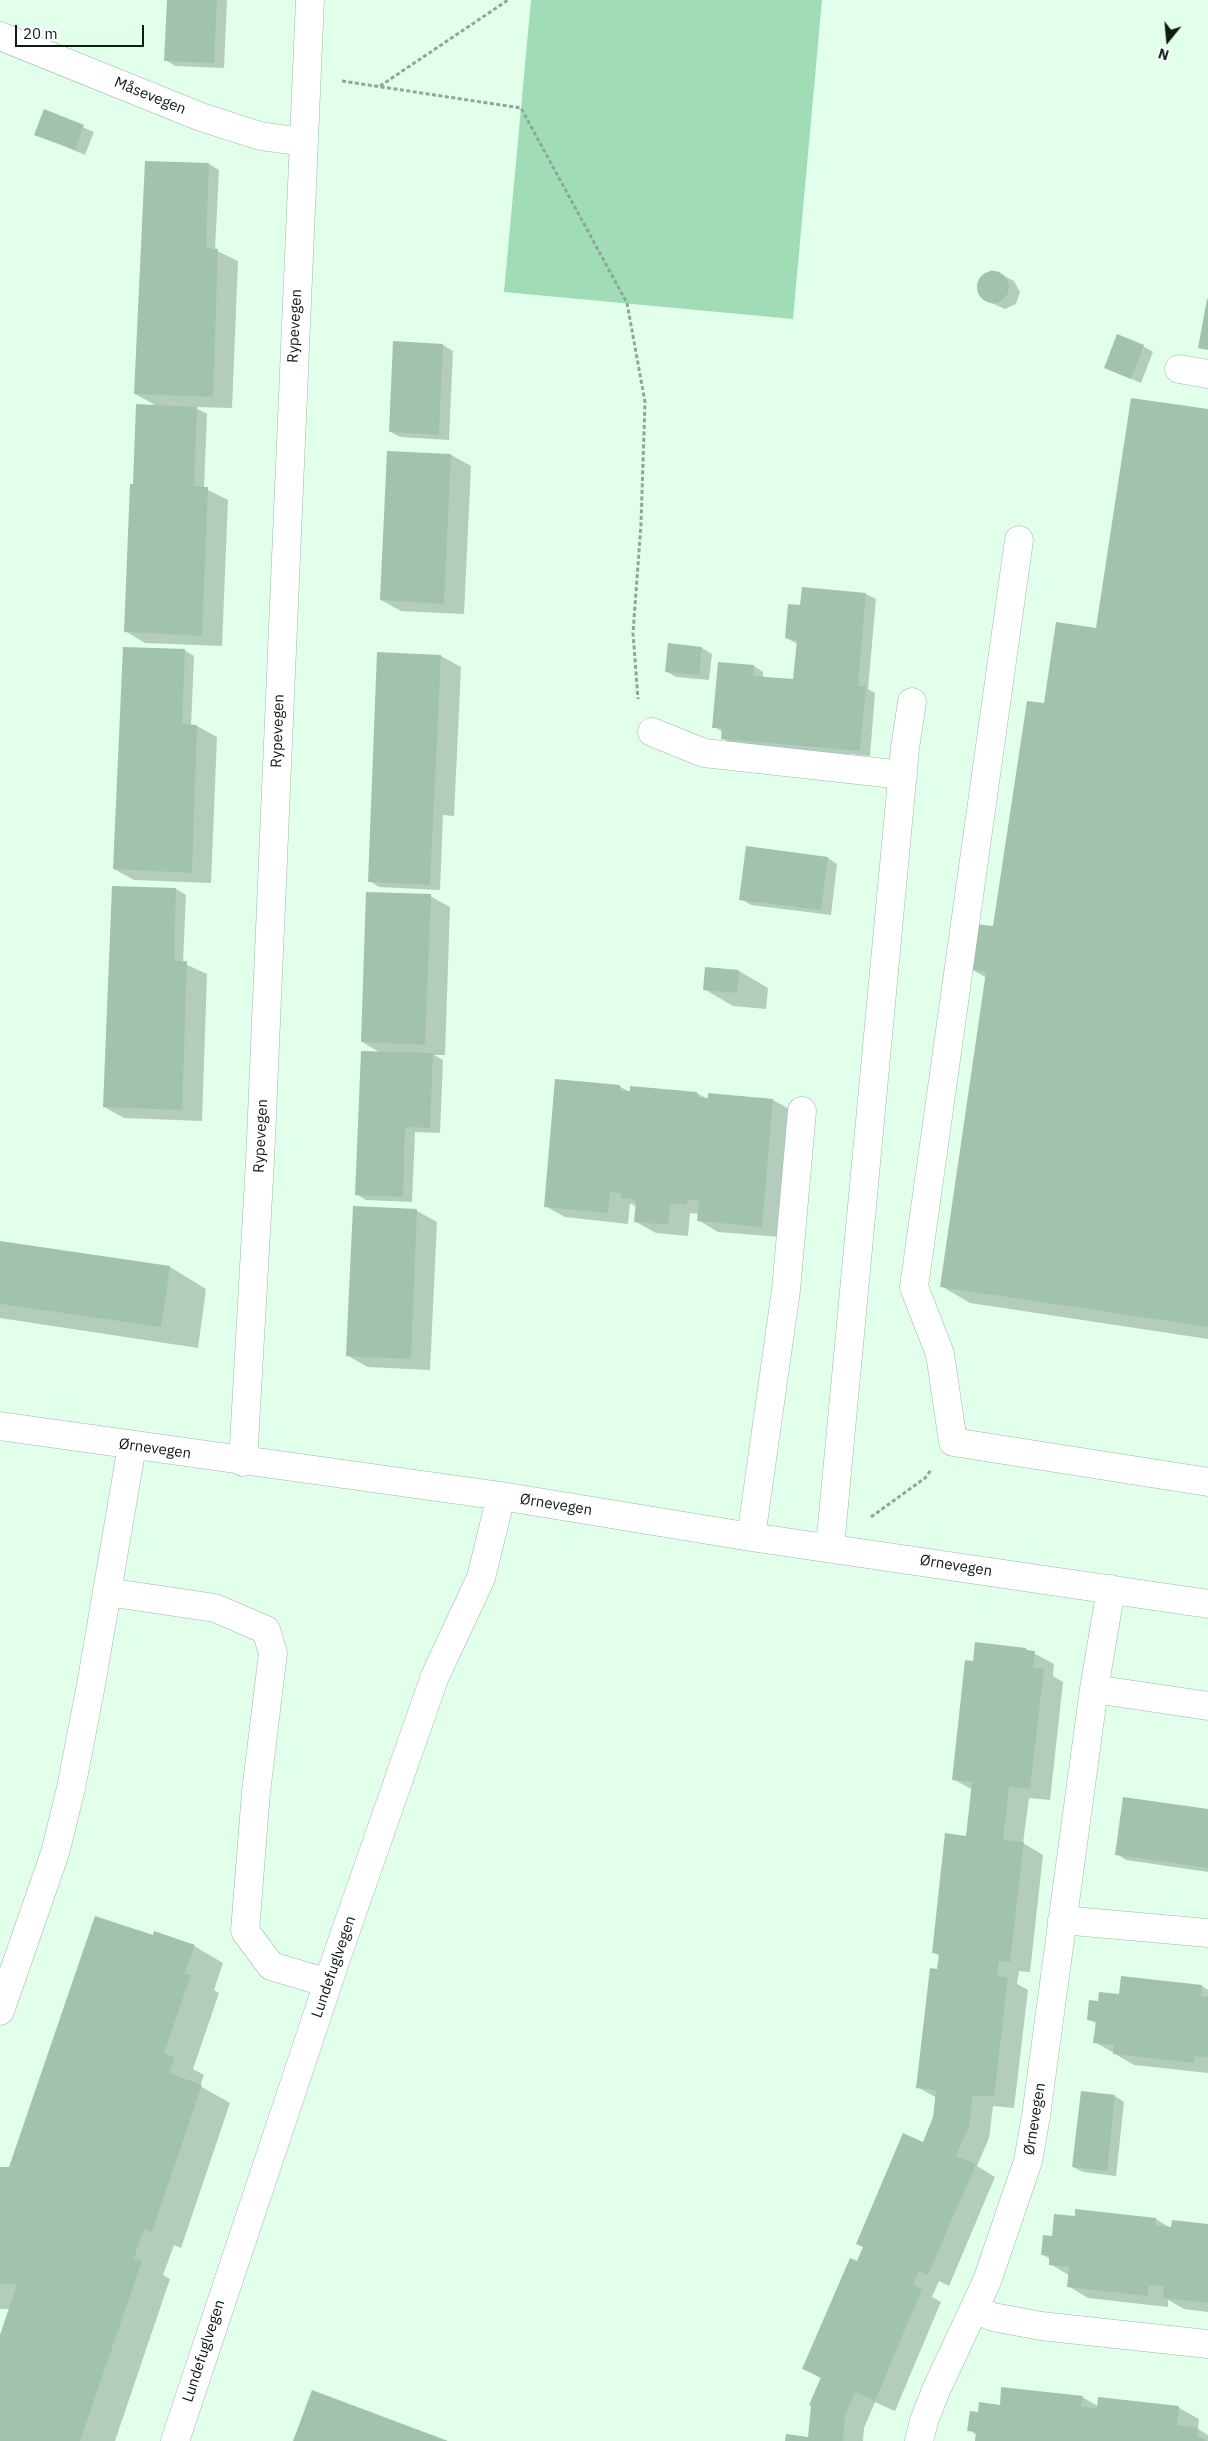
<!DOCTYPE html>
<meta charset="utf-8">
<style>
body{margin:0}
#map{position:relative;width:1208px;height:2441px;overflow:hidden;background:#e2ffec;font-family:"IBM Plex Sans",sans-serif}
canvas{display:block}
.north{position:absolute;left:1143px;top:15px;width:50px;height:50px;-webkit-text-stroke:4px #fff;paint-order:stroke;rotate:197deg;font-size:14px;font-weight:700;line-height:20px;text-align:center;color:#0e1a13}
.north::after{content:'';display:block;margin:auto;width:18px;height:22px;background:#0e1a13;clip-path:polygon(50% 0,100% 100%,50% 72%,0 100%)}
.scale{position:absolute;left:15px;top:25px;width:129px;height:22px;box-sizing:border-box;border:2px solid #0e1a13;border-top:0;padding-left:6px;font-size:15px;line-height:18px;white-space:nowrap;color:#0e1a13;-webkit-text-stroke:4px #fff;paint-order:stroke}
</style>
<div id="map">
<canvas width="1208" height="2441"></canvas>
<div class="north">N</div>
<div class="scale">20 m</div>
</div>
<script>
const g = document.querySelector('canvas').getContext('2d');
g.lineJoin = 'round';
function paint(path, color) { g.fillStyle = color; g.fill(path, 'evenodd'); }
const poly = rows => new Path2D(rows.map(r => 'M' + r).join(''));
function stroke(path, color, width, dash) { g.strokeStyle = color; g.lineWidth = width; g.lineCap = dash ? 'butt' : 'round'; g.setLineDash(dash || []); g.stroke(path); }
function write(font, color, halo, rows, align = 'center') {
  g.font = font + ' "IBM Plex Sans",sans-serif'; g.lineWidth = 4.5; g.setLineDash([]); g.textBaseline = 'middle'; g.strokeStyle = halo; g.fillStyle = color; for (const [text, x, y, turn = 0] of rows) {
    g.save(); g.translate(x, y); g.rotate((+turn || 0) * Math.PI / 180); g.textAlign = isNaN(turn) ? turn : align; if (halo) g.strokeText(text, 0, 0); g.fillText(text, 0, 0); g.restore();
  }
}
paint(poly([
 [531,0,822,0,793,319,504,292]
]), '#a0ddb7');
paint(poly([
 [168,0,227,0,224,68,175,66,166,60],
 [45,111,94,132,85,155,36,134],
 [146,162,209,164,219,170,215,250,238,261,232,408,194,407,207,414,204,488,228,500,222,646,145,643,125,631,134,485,157,406,135,394],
 [992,270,1014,281,1020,292,1016,304,1005,309,982,299,977,287,981,276],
 [395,342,443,345,453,351,449,440,400,437,391,432],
 [1143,346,1153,352,1141,383,1106,368],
 [1208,411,1208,1339,970,1303,941,1286,987,978,969,968,994,928,1045,705,1097,630],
 [451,455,471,466,464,614,401,611,381,600],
 [866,594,876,599,868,689,875,693,870,756,732,744,722,738,723,732,714,727,754,666,763,672,763,678,794,681,798,644,786,638,801,606],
 [669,645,702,648,712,654,709,680,676,677,666,671],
 [184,650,194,656,191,726,197,726,217,737,211,883,134,880,114,869],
 [379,653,441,656,461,667,454,816,443,815,440,890,379,887,370,881],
 [828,858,837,864,831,915,751,905,741,899],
 [113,887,176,889,186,895,183,963,207,974,202,1121,124,1118,104,1107],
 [430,896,450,907,445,1055,434,1055,443,1060,440,1133,415,1132,412,1202,366,1200,356,1194,381,1053,362,1042],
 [706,968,739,971,768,988,766,1009,733,1006,704,989],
 [619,1086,631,1093,631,1087,697,1093,709,1100,710,1094,773,1100,793,1111,781,1237,718,1232,698,1220,699,1214,690,1213,688,1236,656,1233,636,1222,637,1207,630,1203,628,1224,565,1217,545,1206],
 [354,1208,417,1211,437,1222,430,1370,368,1367,348,1356],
 [0,1242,170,1267,206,1289,198,1348,0,1318],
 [1026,1649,1054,1664,1053,1676,1063,1682,1050,1800,1029,1798,1023,1843,1043,1855,1030,1972,1019,1971,1017,1984,1028,1990,1014,2108,993,2106,989,2138,977,2166,995,2177,949,2286,939,2281,932,2297,941,2302,895,2411,875,2402,864,2428,863,2441,787,2441,809,2439,822,2379,804,2369,857,2263,923,2144,934,2118,937,2098,917,2087,940,1956,933,1952,967,1837,973,1790,953,1779,974,1662],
 [1208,1810,1208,1872,1126,1860,1117,1854],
 [154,1937,194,1946,223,1963,214,1990,219,1993,193,2069,204,2075,200,2086,230,2103,181,2248,174,2245,163,2275,170,2279,115,2441,0,2441,0,2339,10,2309,0,2309,0,2168,10,2168],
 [1202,1986,1208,1990,1208,2073,1134,2065,1095,2042,1097,2024,1088,2019,1099,2002,1120,1996],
 [1115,2096,1124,2102,1116,2176,1083,2172,1073,2167],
 [1076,2210,1156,2219,1172,2229,1208,2225,1208,2312,1184,2309,1168,2300,1168,2307,1088,2298,1068,2286,1069,2275,1050,2264,1050,2259,1042,2254,1053,2237,1076,2217],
 [1082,2397,1098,2406,1099,2399,1179,2408,1199,2419,1198,2429,1208,2435,1208,2441,976,2441,977,2435,969,2430,979,2413,1001,2406]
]), '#0003');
paint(poly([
 [167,0,217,0,214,63,164,61],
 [44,109,84,125,75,150,34,135],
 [145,161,209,163,206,248,218,249,213,397,134,394],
 '977 287a16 16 0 1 1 32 0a16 16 0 1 1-32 0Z',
 [1207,299,1208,299,1208,350,1198,348],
 [1117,334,1144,345,1131,379,1104,368],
 [393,341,443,344,439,435,389,432],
 [1131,398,1208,409,1208,1327,940,1287,986,972,968,969,975,924,993,926,1027,701,1044,703,1056,622,1096,628],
 [136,404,197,407,194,486,208,487,202,636,124,632,130,484,133,484],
 [387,451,451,454,444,604,380,600],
 [802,587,866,593,858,686,866,687,860,751,721,739,722,728,712,728,718,662,754,665,753,676,793,679,797,640,785,638,788,604,800,605],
 [668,643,702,647,699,675,665,672],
 [123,647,185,649,182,724,197,725,192,873,113,869],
 [377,652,441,655,430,885,368,882],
 [746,846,828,857,821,910,739,900],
 [112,886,176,888,174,961,187,961,182,1110,103,1107],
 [366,892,431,894,425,1045,361,1042],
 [705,967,739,970,737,993,703,990],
 [361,1051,433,1053,430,1128,405,1127,403,1197,355,1195],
 [555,1079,620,1085,620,1090,630,1091,630,1086,697,1092,697,1097,708,1098,708,1093,773,1099,762,1227,697,1221,699,1201,688,1199,687,1205,671,1203,668,1225,634,1222,636,1200,620,1198,621,1193,610,1192,608,1213,544,1207],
 [353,1206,417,1209,411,1359,346,1356],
 [0,1241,170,1266,161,1327,0,1304],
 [975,1642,1026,1648,1026,1650,1035,1651,1033,1668,1044,1669,1030,1789,1009,1787,1003,1840,1024,1842,1010,1962,999,1961,997,1976,1008,1977,994,2097,973,2095,969,2126,956,2156,976,2164,928,2275,919,2271,913,2285,922,2289,875,2401,855,2392,845,2416,843,2441,785,2441,786,2434,808,2437,811,2406,809,2405,821,2377,802,2369,850,2258,857,2261,863,2247,856,2244,903,2133,923,2142,933,2117,936,2090,916,2088,930,1968,937,1969,939,1954,932,1953,945,1833,966,1836,972,1782,952,1780,965,1660,973,1661],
 [1123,1797,1208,1809,1208,1868,1115,1855],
 [95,1916,153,1935,154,1931,195,1945,185,1974,191,1975,164,2053,175,2057,169,2073,202,2085,152,2232,144,2229,134,2258,142,2261,80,2441,0,2441,0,2335,17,2284,0,2284,0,2167,9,2167],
 [1121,1976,1202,1985,1201,1996,1208,1997,1208,2057,1194,2056,1194,2063,1113,2054,1114,2045,1093,2043,1096,2021,1087,2020,1089,2000,1098,2001,1099,1992,1119,1994],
 [1081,2091,1115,2095,1107,2171,1072,2167],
 [1075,2209,1156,2218,1155,2225,1171,2227,1172,2220,1208,2224,1208,2303,1163,2298,1164,2287,1149,2285,1148,2296,1067,2287,1069,2267,1049,2265,1049,2256,1041,2255,1043,2235,1052,2236,1054,2214,1075,2216],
 [1001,2387,1083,2396,1081,2407,1097,2408,1098,2397,1179,2406,1177,2425,1198,2428,1197,2437,1205,2438,1205,2441,975,2441,976,2432,967,2431,970,2411,978,2412,979,2402,1000,2405],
 [312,2390,448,2441,293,2441]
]), '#a1c3ad');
const minor = poly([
 [0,36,201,117,260,136,304,142],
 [1179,369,1208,374],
 [1019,540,914,1287,940,1354,953,1442,1208,1482],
 [652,732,704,753,903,775],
 [0,1426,501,1496,751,1537,1208,1604],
 [243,1462,260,1161,310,0],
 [751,1537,786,1290,802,1111],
 [830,1547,905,748,912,702],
 [107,1592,215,1608,266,1630,273,1653,256,1792,245,1931,271,1966,328,1983],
 [1094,1689,1208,1706],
 [1062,1920,1208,1933],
 [0,2011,55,1853,71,1788,91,1685,132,1446],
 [975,2309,993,2317,1041,2326,1208,2344],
 [175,2441,338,1953,435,1676,481,1578,501,1496],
 [919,2441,924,2421,936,2390,987,2281,1028,2161,1036,2116,1094,1689,1111,1589]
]);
stroke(minor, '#98baa4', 29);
stroke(poly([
 [342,81,521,108,627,303,645,402,641,524,633,633,638,699],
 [380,86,508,0],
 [871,1517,925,1478,931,1470]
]), '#90a798', 3, [4, 2.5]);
stroke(minor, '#fff', 28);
write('15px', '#0e1a13', '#fff', [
 ["Måsevegen",150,96,22],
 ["Rypevegen",295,326,-87],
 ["Rypevegen",278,731,-88],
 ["Rypevegen",261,1136,-87],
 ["Ørnevegen",155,1449,8],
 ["Ørnevegen",556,1505,9],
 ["Ørnevegen",956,1566,9],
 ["Lundefuglvegen",334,1967,-71],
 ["Ørnevegen",1035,2119,-81],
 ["Lundefuglvegen",204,2351,-72]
]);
</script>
